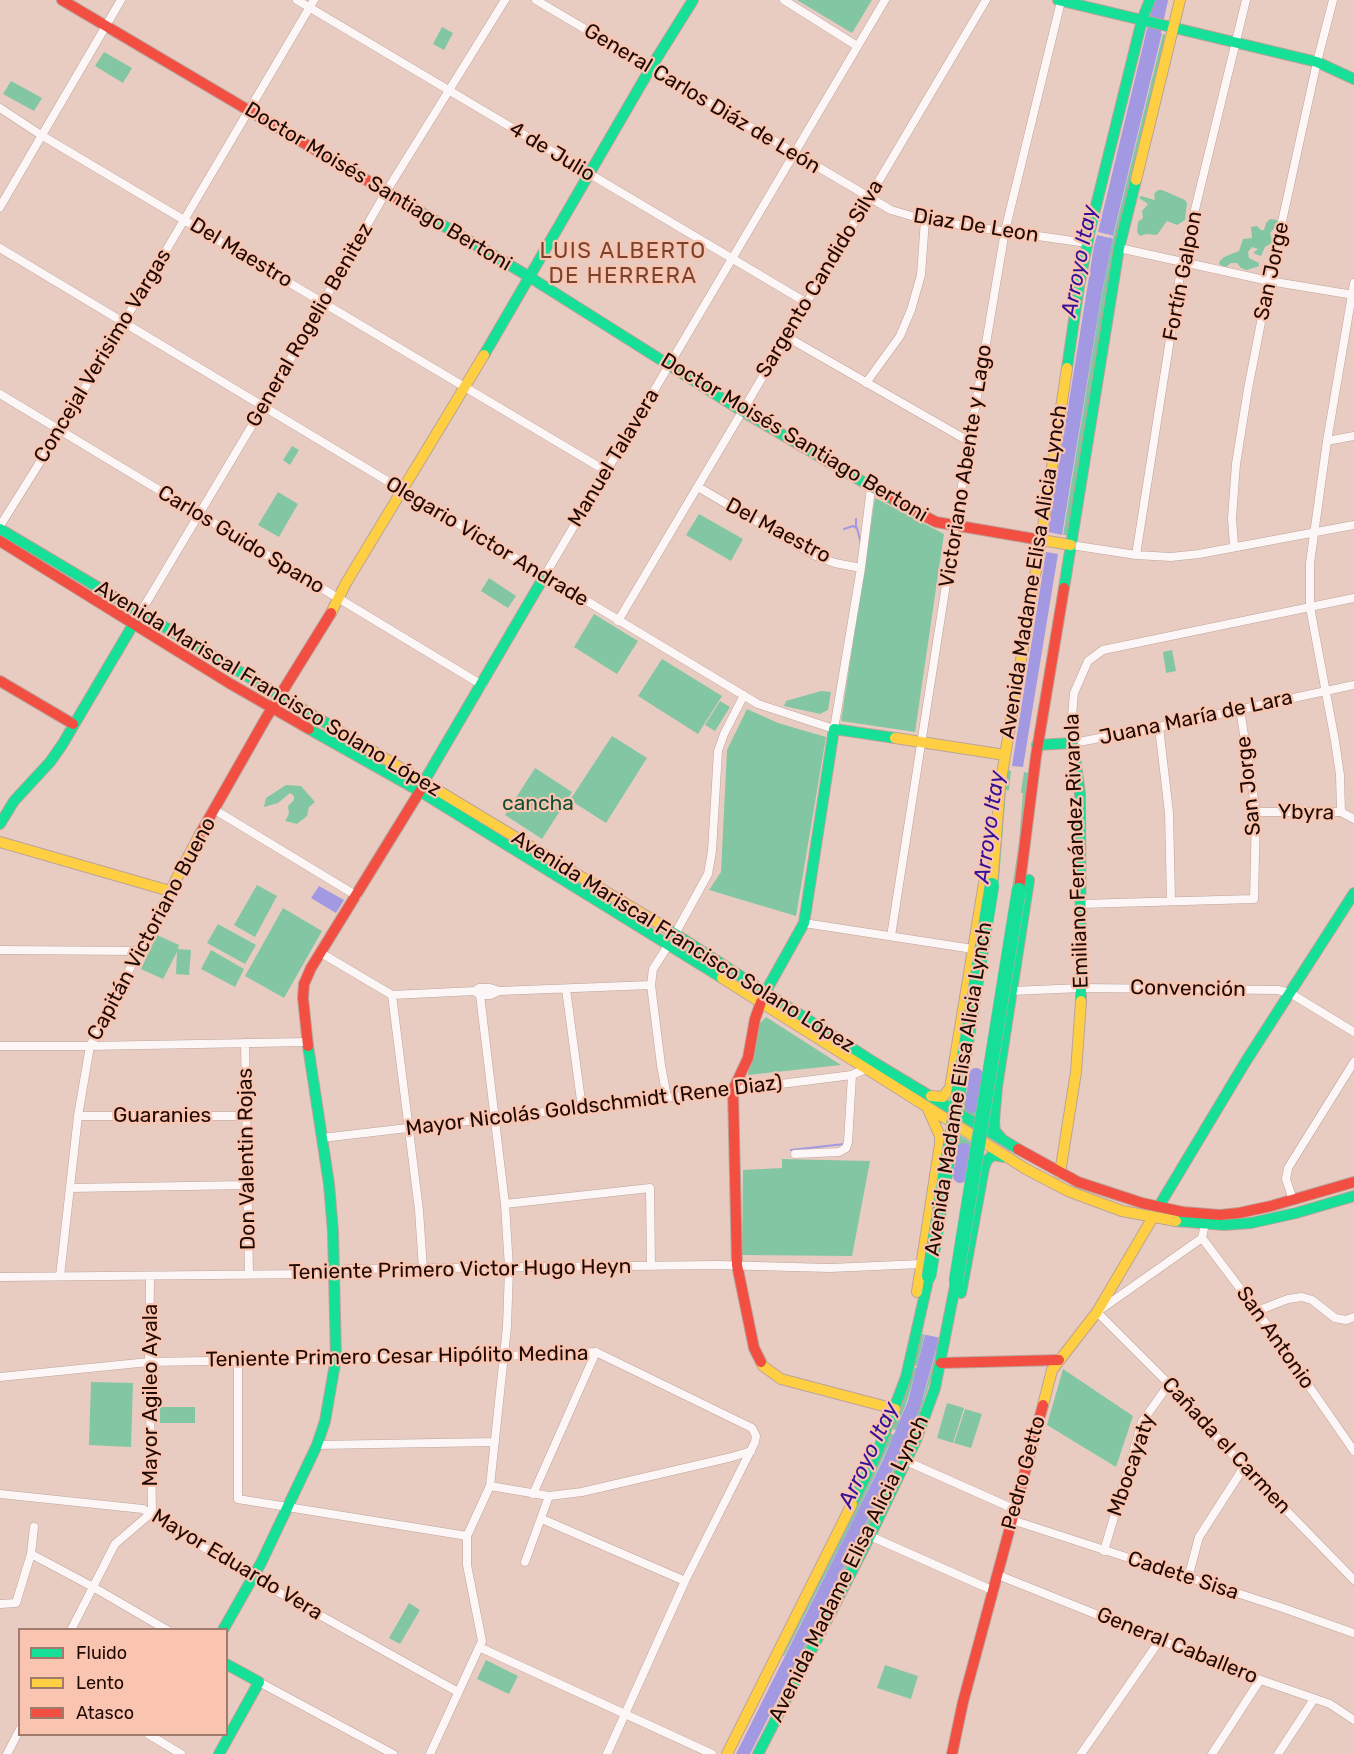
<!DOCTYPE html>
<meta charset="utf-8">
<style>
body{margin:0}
#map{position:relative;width:1354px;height:1754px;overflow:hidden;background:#e9ccc1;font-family:Rubik,sans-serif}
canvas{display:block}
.legend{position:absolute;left:18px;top:1628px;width:210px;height:108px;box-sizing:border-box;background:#f9c5b1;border:2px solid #a27a6b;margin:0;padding:8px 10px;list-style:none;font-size:18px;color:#200a03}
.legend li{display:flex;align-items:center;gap:12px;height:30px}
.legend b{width:30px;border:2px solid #a27a6b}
</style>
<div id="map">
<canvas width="1354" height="1754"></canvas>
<ul class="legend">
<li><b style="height:8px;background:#16e098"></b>Fluido</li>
<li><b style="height:8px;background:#ffcf43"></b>Lento</li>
<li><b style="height:8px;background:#f24e42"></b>Atasco</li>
</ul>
</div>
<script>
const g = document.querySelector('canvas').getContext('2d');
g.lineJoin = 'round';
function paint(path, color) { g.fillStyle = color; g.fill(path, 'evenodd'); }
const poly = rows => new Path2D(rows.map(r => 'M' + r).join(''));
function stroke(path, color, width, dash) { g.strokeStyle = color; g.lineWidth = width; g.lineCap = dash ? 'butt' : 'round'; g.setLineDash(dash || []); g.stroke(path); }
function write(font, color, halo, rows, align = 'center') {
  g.font = font + ' Rubik,sans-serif'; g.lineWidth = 4.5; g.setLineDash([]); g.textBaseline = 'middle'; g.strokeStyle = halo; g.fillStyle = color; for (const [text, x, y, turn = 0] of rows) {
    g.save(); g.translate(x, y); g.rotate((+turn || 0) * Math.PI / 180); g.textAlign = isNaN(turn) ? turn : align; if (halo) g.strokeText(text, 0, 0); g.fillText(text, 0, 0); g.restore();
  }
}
paint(poly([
 [797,0,872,0,852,33],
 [442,27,453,33,444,50,433,44],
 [1163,34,1167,35,1067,535,1063,535,1102,293,1113,238],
 [104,52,132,68,123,83,95,66],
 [11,81,42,98,34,111,3,94],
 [1158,190,1162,190,1185,200,1187,203,1185,220,1177,225,1167,221,1157,235,1146,234,1140,236,1137,232,1138,222,1143,218,1142,211,1148,204,1139,198,1141,196,1155,200,1154,194],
 [1270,219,1277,220,1278,224,1270,233,1273,242,1265,247,1261,256,1253,253,1258,249,1252,247,1248,252,1249,258,1259,263,1259,266,1247,270,1241,268,1237,263,1231,263,1226,267,1220,265,1219,262,1224,257,1239,251,1243,239,1252,238,1251,227,1257,226,1261,230,1264,230,1266,223],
 [292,446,299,450,290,465,283,460],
 [278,492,298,504,279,537,258,525],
 [875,498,944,534,915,732,841,721],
 [699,514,743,539,731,561,686,535],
 [489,578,516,596,508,608,481,591],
 [594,614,638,641,617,674,574,647],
 [1172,650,1176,671,1166,673,1163,652],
 [662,659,722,696,698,734,638,696],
 [821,691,831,692,828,710,820,714,784,706,786,701],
 [720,701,730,707,715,731,705,725],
 [747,709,778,723,826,737,796,916,709,890,721,872,727,750],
 [612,736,647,758,606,823,570,800],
 [535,768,572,792,542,839,505,815],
 [1008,770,1011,771,1008,798,1019,804,1024,772,1029,773,1020,856,977,1120,962,1110],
 [286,785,301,786,315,802,309,807,307,816,297,824,285,821,289,814,288,806,294,800,294,796,290,793,278,803,264,807,266,798],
 [257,885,277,896,255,937,234,925],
 [283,908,322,931,284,998,245,976],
 [218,924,256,945,245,964,207,943],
 [157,935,179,945,178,949,191,950,189,975,176,974,177,952,163,979,141,969],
 [211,950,244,969,235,987,201,969],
 [766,1017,841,1065,748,1075,759,1024],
 [958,1134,974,1144,937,1360,912,1437,909,1436,924,1395,936,1352,934,1295,917,1366,913,1366],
 [782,1159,870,1161,852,1256,742,1255,743,1170,782,1168],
 [913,1367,917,1368,907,1401,896,1430,892,1429],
 [1063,1369,1133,1416,1116,1467,1047,1425],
 [91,1382,133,1383,131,1447,89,1445],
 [947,1403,964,1408,953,1443,937,1438],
 [160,1407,195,1407,195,1423,160,1423],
 [965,1409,982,1414,971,1448,954,1443],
 [890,1433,894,1435,858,1510,784,1656,782,1655],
 [907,1442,909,1443,797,1674,792,1671],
 [409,1603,420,1610,400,1644,389,1638],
 [486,1660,518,1676,509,1694,477,1679],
 [885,1665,918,1676,911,1699,877,1688]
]), '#83c6a3');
paint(poly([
 [1147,29,1162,33,1113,236,1111,235,1111,238,1113,239,1102,292,1062,535,1048,532,1094,246,1097,235,1110,238,1111,235,1098,232],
 [1046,552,1058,554,1023,767,1012,766],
 [319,886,344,900,336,913,311,898],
 [970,1160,936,1350,921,1404,908,1439,750,1754,736,1754,883,1460,908,1401]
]), '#a399e3');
paint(poly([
 [1006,790,1023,793,1019,842,980,1098,978,1099,967,1094,966,1091,999,880],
 [956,1154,971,1157,941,1338,922,1334,953,1155]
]), '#e9ccc1');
stroke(poly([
 [856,519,856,528],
 [844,529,853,526,857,528,861,544],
 [791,1150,844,1144]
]), '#a399e3', 2);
stroke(poly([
 [1150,49,1161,0],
 [972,1106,976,1075],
 [960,1176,964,1150]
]), '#a399e3', 14);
const street = poly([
 [297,0,807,303],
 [536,0,891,210,925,220,1087,243],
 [784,0,857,46],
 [0,108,41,135,606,471],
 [0,207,121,0],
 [0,248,758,704,834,729,861,568,871,488],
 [1119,248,1269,281,1354,295],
 [787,337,970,442],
 [866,383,900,336,911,310,921,275,925,220],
 [0,394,482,685],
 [1327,441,1354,436],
 [698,487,816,556,835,563,861,568],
 [0,526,60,430,314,0],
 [1071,545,1136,555,1171,557,1199,554,1354,525],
 [1234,546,1232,518,1236,464,1248,389,1269,281,1317,62,1333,0],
 [1136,555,1182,263,1246,0],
 [545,575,885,0],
 [1354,598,1103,650,1088,661,1074,693,1071,727,1073,743,1159,727,1354,685],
 [139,615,263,407,386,192,505,0],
 [618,621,986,0],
 [1159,727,1169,813,1171,901],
 [215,810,357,896],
 [1256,812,1341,812,1354,819],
 [1341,812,1340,775,1335,741,1310,607,1310,563,1327,441,1354,283],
 [1081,904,1254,899,1256,812,1240,709],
 [804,923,973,949],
 [675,934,708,874,712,851,718,751,724,734,744,695],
 [891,936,955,527,1005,231,1061,1],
 [0,950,138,951],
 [321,953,392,995,475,991,479,988,490,988,499,991],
 [566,989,582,1108],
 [1011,991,1082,988,1278,990,1290,993,1354,1032],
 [476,992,480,995,491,995,499,991,651,985],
 [392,995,419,1210,423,1269],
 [245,1043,249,1274],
 [0,1046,90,1046,307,1042],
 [667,1098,661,1065,651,985,653,969,669,944],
 [78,1116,246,1116],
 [322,1138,733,1090,852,1075,865,1069],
 [795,1154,839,1152,846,1148,848,1142,852,1075],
 [70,1188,247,1185],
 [1293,1200,1286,1179,1288,1168,1354,1062],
 [505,1204,650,1188,651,1266],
 [1205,1224,1202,1238,1257,1311,1354,1451],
 [1202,1238,1097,1312,1169,1384,1244,1467,1354,1580],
 [60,1276,78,1116,90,1046,170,891],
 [0,1277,315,1274,347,1269,718,1265,830,1268,921,1264],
 [1257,1311,1288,1299,1302,1297,1312,1300,1335,1318,1346,1320,1354,1317],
 [238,1361,238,1499,467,1536],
 [0,1377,149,1362,504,1356,596,1352,752,1428,756,1436,755,1442,685,1581,607,1754],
 [317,1445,495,1442],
 [906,1461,1014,1509],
 [490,1486,549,1496,582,1492,732,1457,751,1451],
 [0,1494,143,1509,253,1578,458,1692],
 [533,1494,596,1352],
 [542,1519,685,1581],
 [1012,1520,1283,1608,1353,1633],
 [870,1536,994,1591],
 [1104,1551,1142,1422,1169,1384],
 [31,1554,93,1587,167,1630],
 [525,1562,549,1496],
 [998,1575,1255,1678,1330,1704,1354,1720],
 [1188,1578,1199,1537,1244,1467],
 [0,1604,16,1603,31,1554,34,1527],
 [71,1630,115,1544,150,1514,152,1510,149,1362,150,1277],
 [479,1647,712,1754],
 [259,1682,393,1754],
 [148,1734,181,1754],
 [7,1754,20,1729],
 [430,1754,482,1641,467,1565,467,1536,490,1486,507,1327,509,1268,505,1204,480,995],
 [1081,1754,1160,1640],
 [1212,1754,1260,1680],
 [1278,1754,1314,1699]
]);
const fast = poly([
 [1058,0,1317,62,1354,79],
 [407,204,528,276,742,411,894,500],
 [484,355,650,69,693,0],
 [1067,368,1079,286,1090,230,1142,20,1150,0],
 [0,529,336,729],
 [1064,588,1119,248,1136,180],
 [309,729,421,792,722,978],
 [1037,745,1073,743,1080,794,1081,1001],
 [420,791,419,790,545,575],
 [0,824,14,801,50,762,62,745,134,623],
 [666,928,875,1063,1018,1149],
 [766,991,804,923,834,729,895,738],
 [1001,1138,995,1131,994,1122,997,1087,1029,880],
 [1159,1206,1246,1061,1354,893],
 [1176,1221,1224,1225,1251,1223,1296,1213,1354,1196],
 [961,1293,984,1168,987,1160,993,1155,1005,1157],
 [852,1504,877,1453,906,1377,929,1276],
 [223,1630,261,1563,317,1445,325,1421,336,1358,333,1232,329,1184,308,1046],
 [219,1754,259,1682,226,1664],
 [758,1754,870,1536,916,1440,935,1388,956,1281]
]);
const slow = poly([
 [1136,180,1180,0],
 [1041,540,1071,545],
 [331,613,346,583,484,355],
 [336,729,666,928],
 [895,738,1005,755],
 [0,842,170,891,200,834],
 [992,885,1000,786,1041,540,1067,368],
 [722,978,1026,1169,1068,1191,1122,1211,1176,1221],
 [931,1096,943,1097,950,1088,986,871],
 [1060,1173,1076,1072,1081,1001],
 [917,1292,940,1144,940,1136,928,1109],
 [761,1362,763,1366,781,1379,895,1409],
 [1043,1405,1052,1370,1097,1312,1153,1217],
 [727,1754,852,1504]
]);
const jam = poly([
 [62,0,407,204],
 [894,500,936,522,1041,540],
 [0,541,229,683,309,729],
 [0,681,73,724],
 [200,834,266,718,331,613],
 [1019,890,1036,756,1064,588],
 [308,1046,303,998,304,984,311,968,420,791],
 [1018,1149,1078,1182,1142,1203,1183,1212,1220,1215,1239,1213,1271,1206,1354,1182],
 [761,1362,754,1348,737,1265,733,1090,748,1058,755,1019,761,1002],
 [941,1363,1059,1360],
 [952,1754,963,1702,1043,1405]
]);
stroke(street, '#bca39a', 9);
stroke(fast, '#bca39a', 12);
stroke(slow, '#bca39a', 12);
stroke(jam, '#bca39a', 12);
stroke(street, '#fcf7f6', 8);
stroke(fast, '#16e098', 10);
stroke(slow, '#ffcf43', 10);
stroke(jam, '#f24e42', 10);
const fastBridge = poly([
 [929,1276,992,885],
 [956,1281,1019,890]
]);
stroke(fastBridge, '#beaea9', 15, []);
stroke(fastBridge, '#16e098', 14);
write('21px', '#200a03', '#f9c5b1', [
 ["General Carlos Diáz de León",702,99,31],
 ["4 de Julio",552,152,31],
 ["Doctor Moisés Santiago Bertoni",378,187,31],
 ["Diaz De Leon",976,226,9],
 ["Del Maestro",241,253,31],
 ["San Jorge",1272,271,-78],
 ["Fortín Galpon",1183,276,-79],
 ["Sargento Candido Silva",820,279,-59],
 ["General Rogelio Benitez",310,325,-60],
 ["Concejal Verisimo Vargas",103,356,-59],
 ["Doctor Moisés Santiago Bertoni",794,438,31],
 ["Manuel Talavera",614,458,-59],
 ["Victoriano Abente y Lago",966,466,-81],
 ["Del Maestro",778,531,28],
 ["Carlos Guido Spano",241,540,31],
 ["Olegario Victor Andrade",487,542,31],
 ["Avenida Madame Elisa Alicia Lynch",1034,572,-81],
 ["Avenida Mariscal Francisco Solano López",268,689,31],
 ["Juana María de Lara",1196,718,-12],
 ["San Jorge",1249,786,-96],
 ["Ybyra",1306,813,1],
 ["Emiliano Fernández Rivarola",1077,851,-92],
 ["Capitán Victoriano Bueno",152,929,-62],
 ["Avenida Mariscal Francisco Solano López",683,942,32],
 ["Convención",1188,989,1],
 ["Avenida Madame Elisa Alicia Lynch",959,1089,-81],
 ["Mayor Nicolás Goldschmidt (Rene Diaz)",594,1106,-7],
 ["Guaranies",162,1116],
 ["Don Valentin Rojas",247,1159,-91],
 ["Teniente Primero Victor Hugo Heyn",460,1270,-1],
 ["San Antonio",1275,1338,55],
 ["Teniente Primero Cesar Hipólito Medina",397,1357,-1],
 ["Mayor Agileo Ayala",151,1395,-90],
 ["Cañada el Carmen",1226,1446,47],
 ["Mbocayaty",1132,1465,-71],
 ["Pedro Getto",1024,1473,-75],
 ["Mayor Eduardo Vera",237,1565,31],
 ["Avenida Madame Elisa Alicia Lynch",849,1569,-64],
 ["Cadete Sisa",1183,1576,18],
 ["General Caballero",1177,1646,22]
]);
write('21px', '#115037', '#f9c5b1', [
 ["cancha",538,804]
]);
g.letterSpacing = '1.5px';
write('22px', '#7a432d', '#f9c5b1', [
 ["LUIS ALBERTO",623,252],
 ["DE HERRERA",623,277]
]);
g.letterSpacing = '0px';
write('italic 22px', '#341196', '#f9c5b1', [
 ["Arroyo Itay",1080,261,-79],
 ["Arroyo Itay",990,827,-82],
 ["Arroyo Itay",869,1455,-65]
]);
</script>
